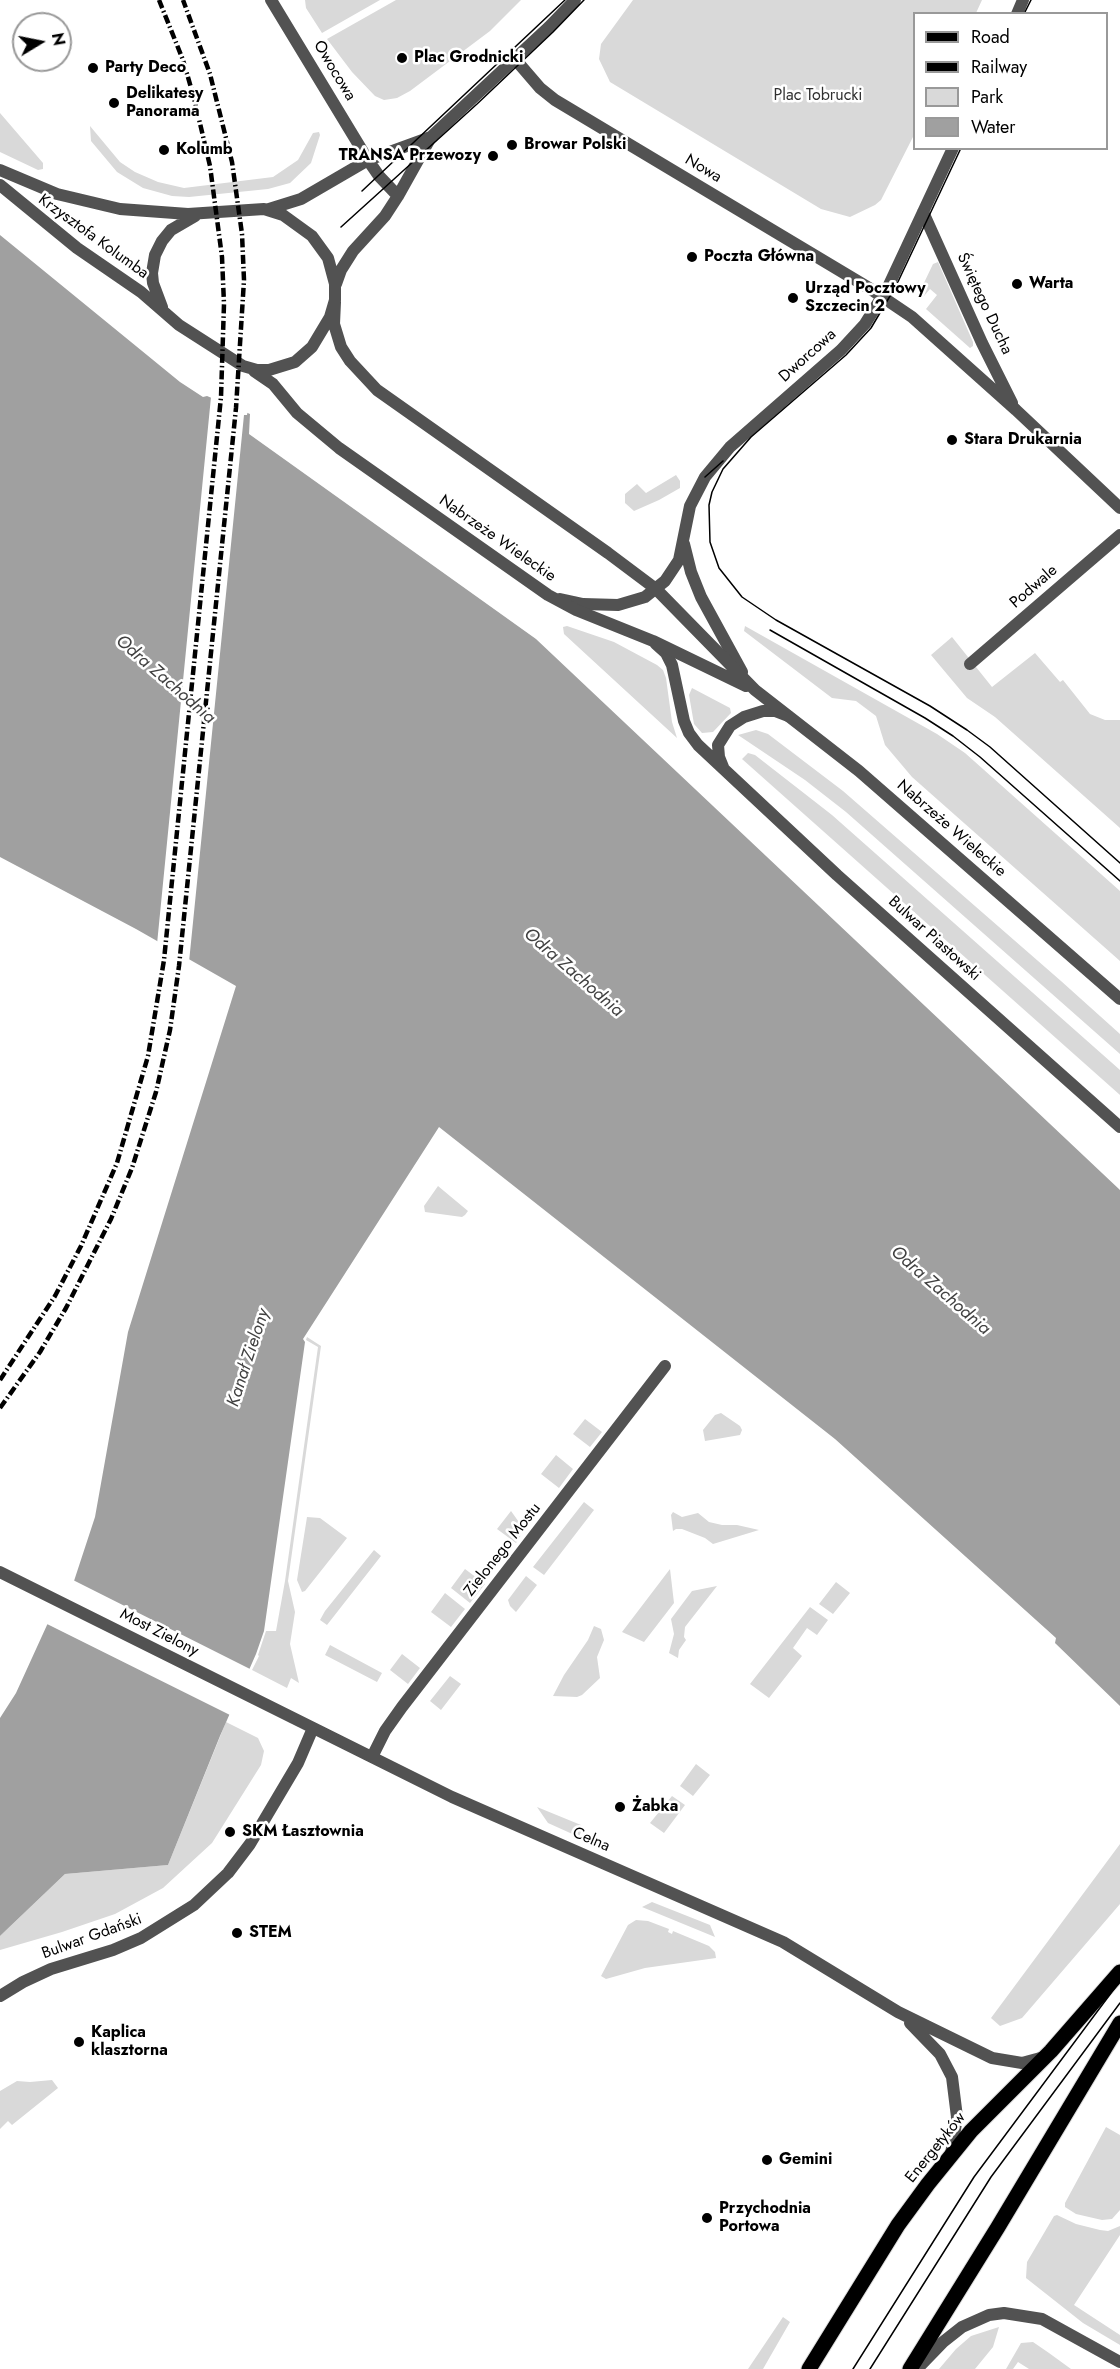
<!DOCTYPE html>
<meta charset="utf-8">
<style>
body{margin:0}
#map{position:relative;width:1120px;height:2369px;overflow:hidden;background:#fff;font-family:Jost,sans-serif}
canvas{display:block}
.legend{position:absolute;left:913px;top:12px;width:195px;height:138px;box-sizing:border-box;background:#fff;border:2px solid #999;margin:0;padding:8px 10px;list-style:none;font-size:18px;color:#000}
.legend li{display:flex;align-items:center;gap:12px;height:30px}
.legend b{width:30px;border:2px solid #999}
.north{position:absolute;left:12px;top:12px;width:60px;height:60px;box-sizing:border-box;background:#fff;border:2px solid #999;border-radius:50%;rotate:80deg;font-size:16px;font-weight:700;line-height:24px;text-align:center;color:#000}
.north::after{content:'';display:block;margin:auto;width:21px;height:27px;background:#000;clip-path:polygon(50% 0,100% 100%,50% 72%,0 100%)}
</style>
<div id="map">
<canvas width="1120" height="2369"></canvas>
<ul class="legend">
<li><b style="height:8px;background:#000"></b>Road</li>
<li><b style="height:8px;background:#000"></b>Railway</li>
<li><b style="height:16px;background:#d9d9d9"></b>Park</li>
<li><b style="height:16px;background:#a0a0a0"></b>Water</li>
</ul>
<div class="north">N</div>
</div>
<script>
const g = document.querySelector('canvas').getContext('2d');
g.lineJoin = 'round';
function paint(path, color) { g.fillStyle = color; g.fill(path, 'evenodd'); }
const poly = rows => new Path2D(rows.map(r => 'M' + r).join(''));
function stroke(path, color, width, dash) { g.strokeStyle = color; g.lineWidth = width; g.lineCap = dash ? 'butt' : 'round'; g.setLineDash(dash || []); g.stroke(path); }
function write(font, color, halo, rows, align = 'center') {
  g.font = font + ' Jost,sans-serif'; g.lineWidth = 5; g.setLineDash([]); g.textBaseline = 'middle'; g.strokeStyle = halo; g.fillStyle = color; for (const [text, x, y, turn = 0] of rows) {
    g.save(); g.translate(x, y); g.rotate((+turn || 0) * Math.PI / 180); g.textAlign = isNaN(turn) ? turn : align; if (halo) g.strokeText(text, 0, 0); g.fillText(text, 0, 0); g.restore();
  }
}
paint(poly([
 [305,0,380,0,322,33,306,8],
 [396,0,521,0,490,31,410,91,397,98,384,100,375,96,352,72,327,39],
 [633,0,982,0,976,13,914,14,914,135,881,200,875,205,850,217,821,209,610,82,599,59,601,44],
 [0,113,43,163,43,169,38,170,0,152],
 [90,126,120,162,135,172,158,182,184,188,273,177,298,160,313,133,319,132,320,135,311,163,290,183,268,189,189,197,172,196,143,188,117,172,91,141],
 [938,262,973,342,973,346,970,348,926,309,937,295,930,289,924,296,922,287,933,264],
 [676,475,680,481,680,488,659,500,634,511,625,503,625,494,637,484,646,493],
 [567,626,614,642,657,665,663,670,666,678,672,722,677,738,564,634,563,627],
 [745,626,937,734,965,753,1120,891,1120,961,912,777,885,745,876,716,856,701,832,698,744,631],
 [952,637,992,687,1035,653,1060,682,1063,680,1090,714,1105,720,1120,720,1120,828,995,717,967,698,931,655],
 [692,688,730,708,731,713,713,732,702,733,694,724,689,695],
 [756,730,768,734,843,791,1061,981,1120,1034,1120,1054,846,812,805,780,738,735],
 [748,753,755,755,832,815,1120,1070,1120,1095,742,759],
 [438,1186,468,1211,465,1215,462,1217,425,1212,424,1206],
 [307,1337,321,1346,288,1581,295,1612,290,1644,299,1683,291,1678,287,1688,252,1670,259,1656,258,1655,266,1631,276,1631,285,1581,318,1347,306,1340],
 [721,1413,740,1426,742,1430,740,1435,705,1441,703,1430,715,1415],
 [585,1419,602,1432,590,1447,573,1434],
 [556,1455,573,1469,559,1488,541,1474],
 [584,1502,594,1510,544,1575,533,1567],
 [511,1511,521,1525,521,1535,516,1543,497,1529],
 [673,1512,682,1517,698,1513,709,1522,722,1525,737,1525,759,1530,713,1544,705,1538,682,1529,676,1529,673,1531,671,1515],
 [307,1517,320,1518,347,1538,305,1591,302,1592,297,1580],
 [374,1550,381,1556,327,1625,320,1620,325,1611],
 [465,1569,485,1584,470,1603,451,1588],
 [670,1569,674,1603,644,1642,622,1632],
 [526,1576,537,1585,516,1612,510,1606,508,1600],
 [836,1582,850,1593,833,1614,819,1604],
 [717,1586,685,1627,684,1637,686,1640,679,1650,678,1658,669,1653,674,1634,671,1619,692,1591],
 [445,1593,465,1609,451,1627,431,1612],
 [810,1607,828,1620,817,1635,807,1628,793,1648,802,1656,769,1698,750,1684],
 [594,1626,601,1629,604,1640,597,1657,600,1678,582,1695,577,1697,553,1696,564,1675,588,1640],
 [330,1645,382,1673,377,1682,325,1655],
 [402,1654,420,1668,408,1684,390,1670],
 [450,1676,461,1684,441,1710,430,1701],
 [226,1722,258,1738,264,1751,261,1765,212,1843,163,1888,115,1914,62,1932,0,1950,0,1936,65,1874,168,1865],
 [696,1764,710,1775,693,1796,680,1786],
 [672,1796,685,1805,664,1833,650,1823],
 [537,1807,581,1825,582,1829,579,1837,548,1823],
 [1120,1844,1120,1904,1022,2018,1000,2026,991,2018],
 [652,1902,710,1925,715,1937,642,1907],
 [636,1920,648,1921,669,1929,668,1932,672,1934,673,1931,709,1946,715,1952,716,1958,645,1968,606,1979,601,1976,628,1925],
 [52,2080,58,2088,12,2125,8,2121,0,2129,0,2091,17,2081,30,2082],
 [1106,2127,1120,2135,1120,2210,1112,2219,1102,2220,1076,2214,1065,2207,1065,2203],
 [1057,2215,1076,2224,1100,2230,1108,2231,1120,2226,1120,2235,1074,2305,1120,2335,1120,2345,1083,2323,1026,2278,1027,2262,1054,2216],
 [783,2317,790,2322,763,2369,748,2369],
 [999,2327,993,2347,975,2369,939,2369,956,2349,971,2336],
 [1033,2342,1049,2353,1071,2369,1029,2369,1018,2362,1013,2369,1006,2369,1021,2343]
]), '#d9d9d9');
paint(poly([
 [0,235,180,382,203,397,207,396,250,414,249,434,536,639,1120,1190,1120,1706,1055,1643,1056,1638,835,1439,439,1127,303,1339,305,1342,264,1631,256,1654,220,1736,168,1865,65,1874,0,1936,0,1718,16,1693,47,1625,74,1581,95,1517,128,1332,236,986,136,929,0,857]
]), '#a0a0a0');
paint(poly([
 [209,394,248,410,247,415,244,415,189,962,157,944,211,397],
 [71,1579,252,1670,232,1716,45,1623]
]), '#fff');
const primary = poly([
 [809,2369,898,2225,928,2184,971,2131,1051,2051,1120,1972],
 [910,2369,998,2227,1120,2023]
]);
stroke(primary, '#dbdbdb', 17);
stroke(poly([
 [1017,14,1023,0],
 [515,59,540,88,555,100,869,288,912,317,1016,410,1120,508],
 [923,212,982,343,1012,403],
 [684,544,691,572,701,597,742,672],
 [560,599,583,604,618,605,645,597,665,581,679,560,690,506,705,477,730,447,841,350,865,324,888,287,953,148],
 [656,644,666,653,672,665,684,721,689,733,698,745,837,875,1120,1127],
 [970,664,1120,535],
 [723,767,719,757,718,745,730,726,744,717,763,711,775,711,788,716],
 [0,1572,452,1797,783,1942,898,2012,992,2058,1022,2063,1044,2057],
 [372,1757,385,1731,402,1707,665,1366],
 [0,1996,23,1982,51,1969,113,1950,141,1938,194,1905,228,1873,250,1844,298,1763,313,1728],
 [910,2023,940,2054,952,2077,957,2117,951,2154],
 [917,2369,943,2342,962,2327,989,2315,1004,2313,1042,2319,1120,2362]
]), '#525252', 12);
stroke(poly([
 [271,0,368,160,379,176,398,196],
 [0,170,57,194,120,209,188,214,264,209,283,215,312,236,328,258,335,284,335,300,330,317,312,347,295,362,269,370,257,370,243,366,179,325,141,292,77,248,0,185],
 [269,209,301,199,368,160,431,137],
 [336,284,341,270,353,251,385,216,398,196,431,137,549,27,575,0],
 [335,302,334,324,341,347,350,361,377,390,608,553,656,589,755,690,859,771,1120,999],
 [162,307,153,283,152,273,155,255,162,241,171,230,195,216],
 [254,371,273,384,297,413,339,448,548,595,576,610,653,641,746,686]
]), '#525252', 12);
stroke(primary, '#000', 15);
stroke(poly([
 [1024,14,1031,0],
 [961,148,896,286,871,328,846,355,751,437,723,469,712,492,709,505,710,542,719,568,742,597,776,620,930,706,967,730,990,747,1120,863],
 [362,191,565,0],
 [341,227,477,104,553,32,584,0],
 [705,477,723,461],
 [770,630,925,718,953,736,980,757,1120,881],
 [853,2369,974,2177,1120,1981],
 [870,2369,991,2177,1120,2003]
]), '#000', 1.5);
stroke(poly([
 [0,1380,55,1296,81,1246,117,1163,148,1056,164,960,221,397,224,304,222,257,210,166,194,98,183,60,159,0],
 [0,1408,40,1352,66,1308,111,1219,132,1168,156,1092,170,1030,179,966,236,408,244,280,242,234,232,162,210,74,183,0]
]), '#000', 4.5, [9, 3, 1.5, 3]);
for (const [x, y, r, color] of [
 [402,58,6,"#000"],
 [93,68,6,"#000"],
 [114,103,6,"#000"],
 [512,145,6,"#000"],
 [164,150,6,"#000"],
 [493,156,6,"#000"],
 [692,257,6,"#000"],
 [1017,284,6,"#000"],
 [793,298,6,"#000"],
 [952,440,6,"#000"],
 [620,1807,6,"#000"],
 [230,1832,6,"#000"],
 [237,1933,6,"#000"],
 [79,2042,6,"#000"],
 [767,2160,6,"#000"],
 [707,2218,6,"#000"]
]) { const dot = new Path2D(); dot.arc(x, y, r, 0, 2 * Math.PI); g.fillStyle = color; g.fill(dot); stroke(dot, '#fff', 2); }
write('bold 16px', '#000', '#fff', [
 ["Plac Grodnicki",414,58],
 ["Party Deco",105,68],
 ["Delikatesy",126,94],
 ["Panorama",126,112],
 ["Browar Polski",524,145],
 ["Kolumb",176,150],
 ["TRANSA Przewozy",481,156,"right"],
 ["Poczta Główna",704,257],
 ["Warta",1029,284],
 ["Urząd Pocztowy",805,289],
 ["Szczecin 2",805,307],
 ["Stara Drukarnia",964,440],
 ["Żabka",632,1807],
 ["SKM Łasztownia",242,1832],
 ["STEM",249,1933],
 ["Kaplica",91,2033],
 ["klasztorna",91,2051],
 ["Gemini",779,2160],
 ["Przychodnia",719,2209],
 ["Portowa",719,2227]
], 'left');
write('16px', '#000', '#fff', [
 ["Owocowa",334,71,59],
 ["Nowa",703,169,31],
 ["Krzysztofa Kolumba",93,237,36],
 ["Świętego Ducha",984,304,65],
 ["Dworcowa",808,356,-42],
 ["Nabrzeże Wieleckie",497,539,35],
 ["Podwale",1034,587,-41],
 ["Nabrzeże Wieleckie",951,829,41],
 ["Bulwar Piastowski",934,939,42],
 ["Zielonego Mostu",503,1550,-52],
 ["Most Zielony",159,1633,27],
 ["Celna",591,1840,23],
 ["Bulwar Gdański",92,1937,-20],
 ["Energetyków",936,2148,-51]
]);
write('16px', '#303030', '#fff', [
 ["Plac Tobrucki",818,96]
]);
write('italic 18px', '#414141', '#fff', [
 ["Odra Zachodnia",165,680,41],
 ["Odra Zachodnia",573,973,41],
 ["Odra Zachodnia",940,1291,41],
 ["Kanał Zielony",249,1358,-72]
]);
</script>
